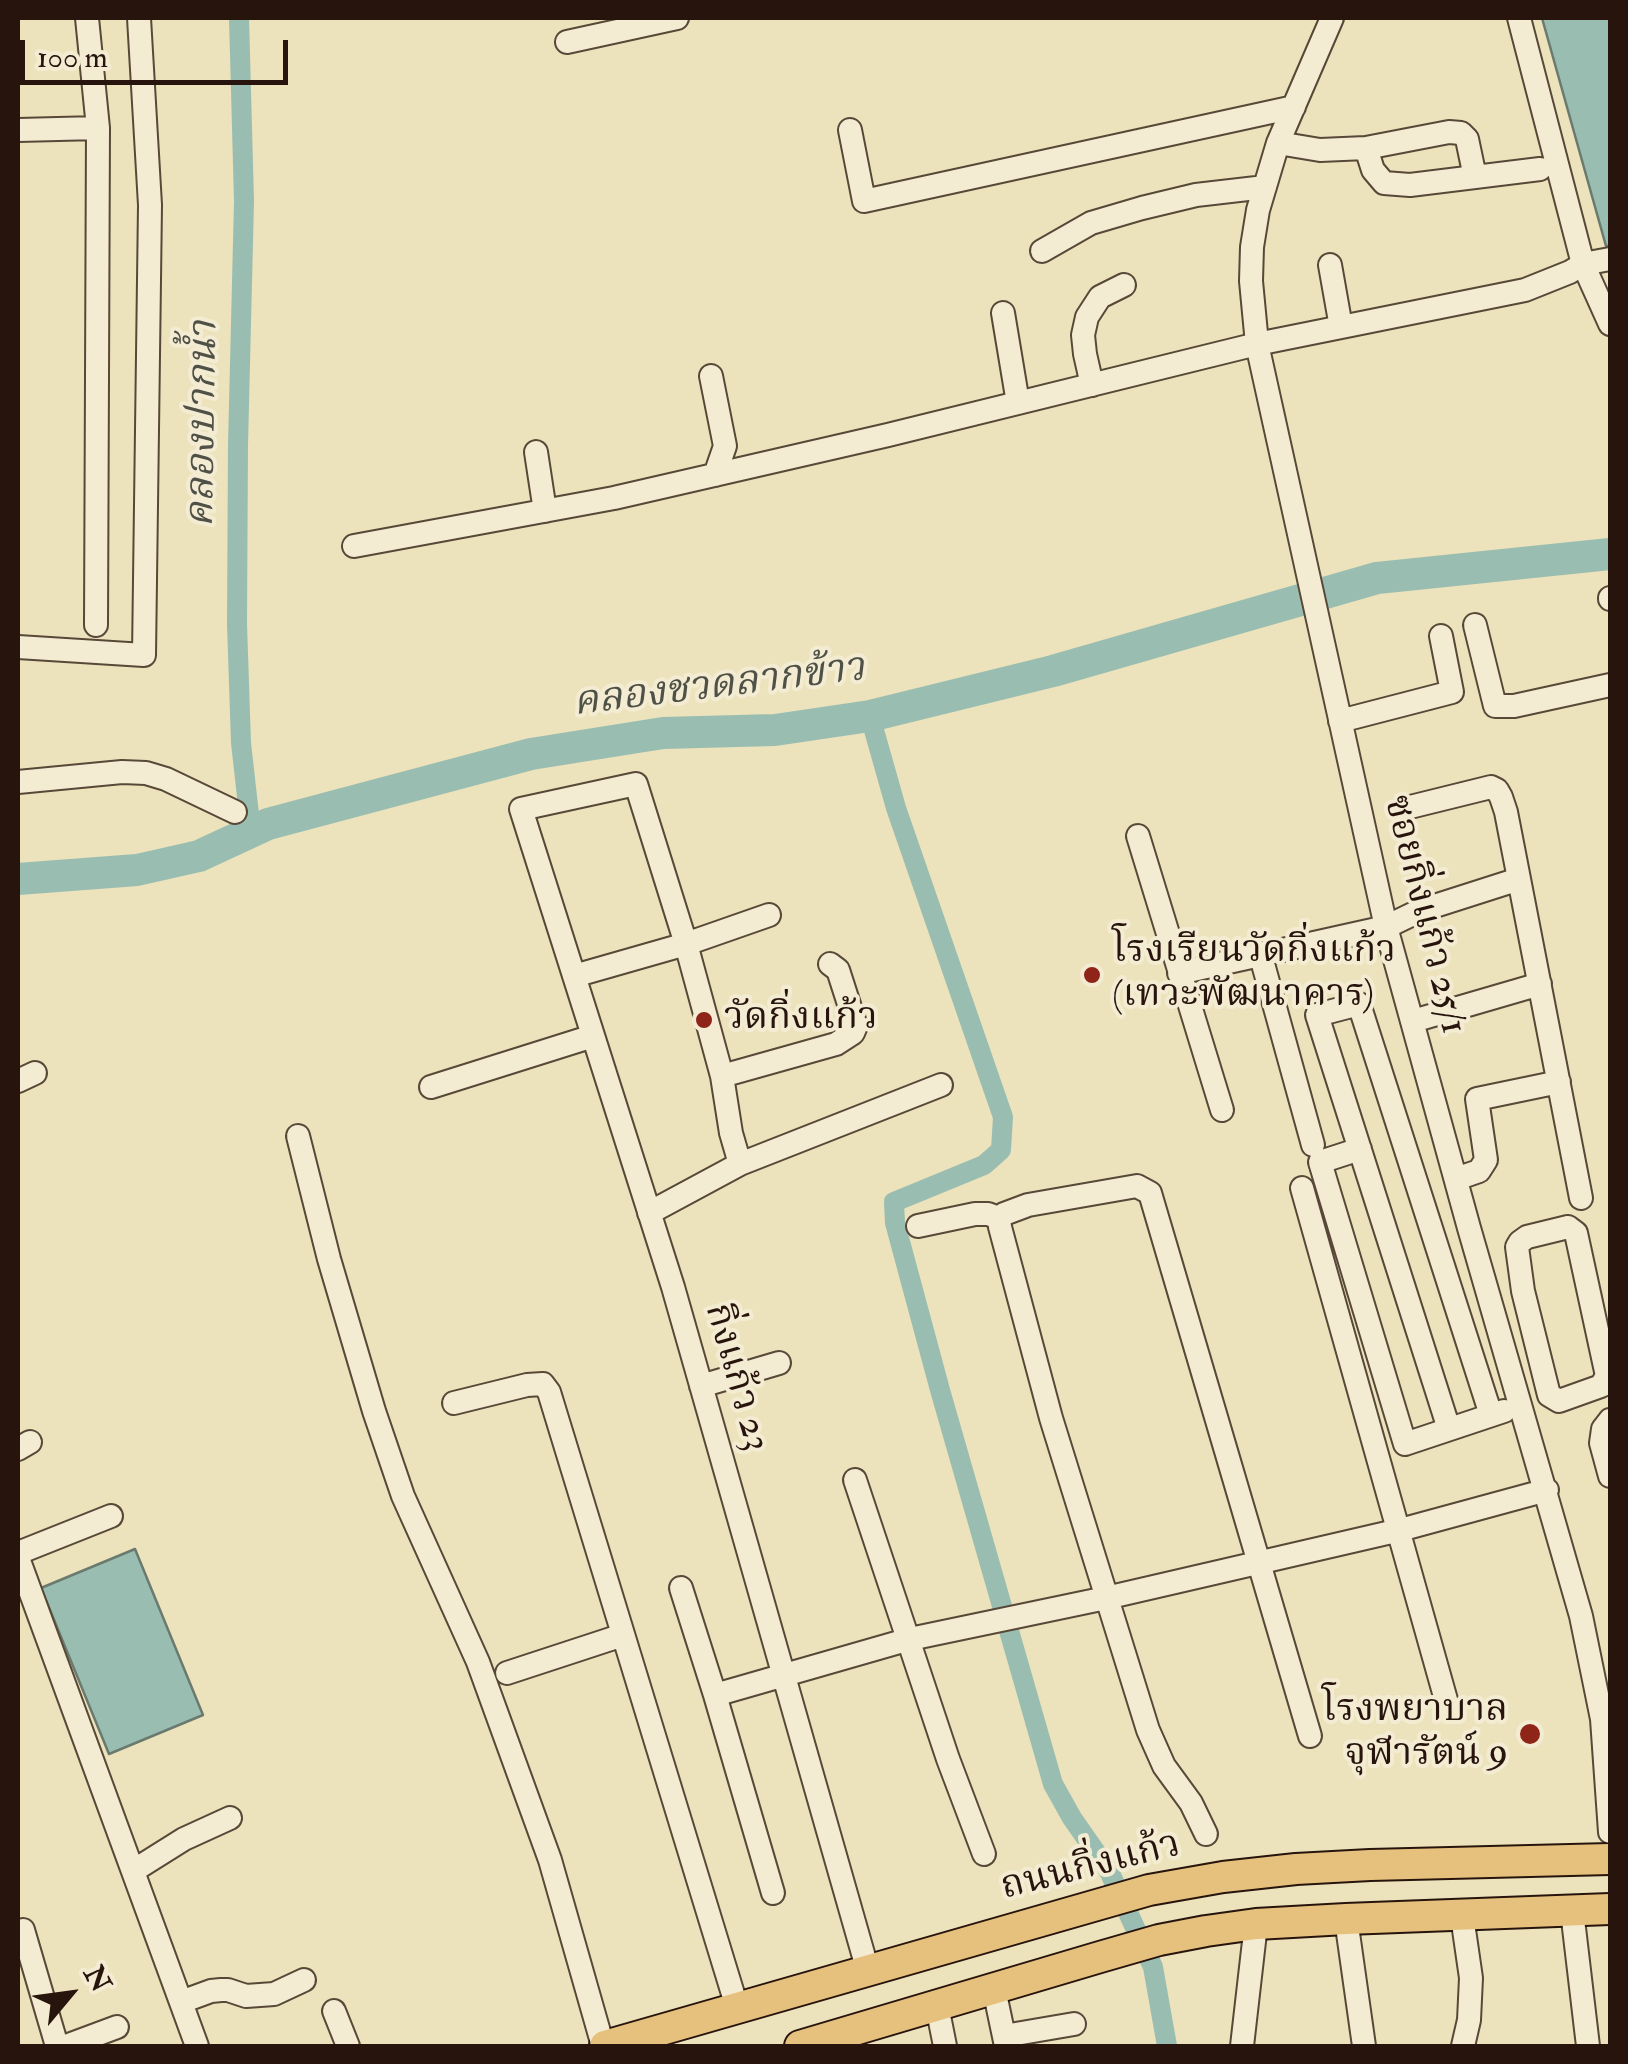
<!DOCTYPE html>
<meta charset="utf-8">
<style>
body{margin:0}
#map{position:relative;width:1628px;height:2064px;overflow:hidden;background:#ece2bb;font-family:"IM FELL Double Pica",serif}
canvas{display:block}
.frame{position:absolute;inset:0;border:20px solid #27140d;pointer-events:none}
.north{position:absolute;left:20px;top:1944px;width:100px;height:100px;-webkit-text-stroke:8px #f3ecd3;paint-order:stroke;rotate:61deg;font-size:28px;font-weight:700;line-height:40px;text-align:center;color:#27140d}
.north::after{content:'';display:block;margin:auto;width:35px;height:45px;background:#27140d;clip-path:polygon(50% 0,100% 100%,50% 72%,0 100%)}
.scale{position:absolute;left:20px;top:40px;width:268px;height:45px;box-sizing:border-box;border:5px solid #27140d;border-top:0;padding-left:12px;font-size:30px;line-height:35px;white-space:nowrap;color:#27140d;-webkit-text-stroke:8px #f3ecd3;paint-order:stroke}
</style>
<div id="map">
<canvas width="1628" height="2064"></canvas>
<div class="frame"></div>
<div class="north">N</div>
<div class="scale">100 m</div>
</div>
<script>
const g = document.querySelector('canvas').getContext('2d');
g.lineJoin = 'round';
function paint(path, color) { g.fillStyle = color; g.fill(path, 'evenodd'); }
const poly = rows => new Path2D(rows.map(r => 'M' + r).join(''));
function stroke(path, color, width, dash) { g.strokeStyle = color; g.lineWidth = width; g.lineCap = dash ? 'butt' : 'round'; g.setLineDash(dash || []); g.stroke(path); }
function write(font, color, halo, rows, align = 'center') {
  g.font = font + ' "IM FELL Double Pica","Noto Serif Thai",serif'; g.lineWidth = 8; g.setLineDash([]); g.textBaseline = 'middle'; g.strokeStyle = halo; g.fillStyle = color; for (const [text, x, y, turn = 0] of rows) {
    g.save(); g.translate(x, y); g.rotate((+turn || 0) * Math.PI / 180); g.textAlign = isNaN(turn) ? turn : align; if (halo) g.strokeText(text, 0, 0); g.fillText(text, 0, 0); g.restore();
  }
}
const water = poly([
 [1542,18,1610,18,1610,246,1606,246,1542,18],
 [135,1549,203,1715,109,1754,41,1588,135,1549]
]);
paint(water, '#99beb1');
stroke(water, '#6b7a6f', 2.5);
stroke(poly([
 [239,18,244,201,238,445,237,624,241,743,251,832],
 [870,716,896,808,1003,1117,1001,1150,984,1165,894,1202,895,1223,940,1390,1053,1784,1072,1818,1109,1871,1153,1967,1167,2046]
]), '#99beb1', 20);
stroke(poly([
 [18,879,137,870,199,856,268,824,531,754,663,733,775,730,870,716,1053,671,1377,578,1610,554]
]), '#99beb1', 32);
const minor = poly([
 [87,18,98,128,96,625],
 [1332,18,1278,143,1258,210,1252,247,1251,281,1257,344,1386,927,1469,1228,1581,1616,1602,1719,1610,1832],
 [1519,18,1583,264,1610,324],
 [567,42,677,18],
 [18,130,98,128],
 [850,130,864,201,1294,107],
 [1278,143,1320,150,1366,148,1449,132,1461,133,1467,139,1475,177],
 [1366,148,1373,170,1384,183,1410,185,1540,169],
 [1042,251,1091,223,1142,208,1196,195,1265,187],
 [1330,265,1341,327],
 [1003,313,1018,403],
 [711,376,725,446,715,475],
 [1092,385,1085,354,1083,335,1087,317,1100,297,1124,285],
 [536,452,545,511],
 [354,546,614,498,888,435,1257,344,1525,290,1570,272,1583,264,1610,259],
 [1610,598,1610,599],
 [1475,625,1495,706,1514,706,1610,685],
 [18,647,144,655,150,205,139,18],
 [1340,721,1452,692,1441,636],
 [18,782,122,772,146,773,166,779,235,812],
 [1402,809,1491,787,1497,790,1501,797,1506,812,1581,1198],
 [1138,836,1222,1110],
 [1260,953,1313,1145],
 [1179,973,1386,927,1419,911,1519,879],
 [574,976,686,944,769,915],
 [1413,1021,1540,984],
 [722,1076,836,1044,853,1033,856,1026,838,970,830,964],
 [18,1081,35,1073],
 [431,1087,593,1036],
 [298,1136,329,1259,374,1411,403,1496,478,1662,550,1860,603,2046],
 [1360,1149,1320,1162,1405,1444,1504,1411],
 [740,1164,731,1133,722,1076,686,944,636,784,521,809,673,1287,868,1971],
 [1456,1179,1479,1171,1486,1160,1477,1099,1559,1082],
 [1302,1188,1448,1707],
 [649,1213,740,1164,941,1085],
 [918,1226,975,1214,988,1214,999,1218],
 [1568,1227,1576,1233,1607,1376,1601,1386,1559,1401,1549,1395,1523,1291,1517,1247,1520,1242,1527,1237,1568,1227],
 [701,1386,779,1363],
 [454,1403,527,1385,543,1384,549,1392,737,2007],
 [1610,1420,1603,1429,1601,1443,1610,1476],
 [1449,1429,1317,1015,1359,1004,1491,1415],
 [18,1449,30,1442],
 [855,1480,948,1759,984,1854],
 [18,1553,111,1516],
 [18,1558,197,2046],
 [681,1588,715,1695,773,1893],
 [507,1673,623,1635],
 [715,1695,910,1639,1106,1598,1400,1530,1547,1490],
 [1206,1834,1191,1803,1164,1766,1148,1730,1051,1418,1000,1227,999,1218,1004,1214,1028,1205,1137,1186,1150,1193,1310,1736],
 [133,1871,184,1839,230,1818],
 [1572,1911,1588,2046],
 [1462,1916,1471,1978,1469,2020,1463,2046],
 [1346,1919,1364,2046],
 [23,1930,57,2046],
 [994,1989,1006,2046],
 [181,2002,211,1991,221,1990,228,1990,246,1996,274,1994,304,1980],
 [937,2006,945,2046],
 [334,2011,348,2046],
 [1004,2036,1074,2024],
 [66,2046,117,2027],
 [1242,2046,1256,1924]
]);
const major = poly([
 [605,2046,1149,1890,1223,1877,1296,1869,1370,1865,1610,1859],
 [800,2046,1100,1957,1159,1940,1206,1931,1256,1924,1346,1919,1610,1909]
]);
stroke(minor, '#584838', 26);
stroke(major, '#27140d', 34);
stroke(minor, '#f3ecd3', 22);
stroke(major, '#e6c17e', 30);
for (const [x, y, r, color] of [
 [1092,975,10,"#8f2418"],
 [704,1020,10,"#8f2418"],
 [1530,1734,12,"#8f2418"]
]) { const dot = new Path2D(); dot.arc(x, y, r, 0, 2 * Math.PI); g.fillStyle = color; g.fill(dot); stroke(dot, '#f3ecd3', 4); }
write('38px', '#27140d', '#f3ecd3', [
 ["ซอยกิ่งแก้ว 25/1",1423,915,76],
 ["กิ่งแก้ว 23",735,1378,74],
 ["ถนนกิ่งแก้ว",1091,1868,-14]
]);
write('38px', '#27140d', '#f3ecd3', [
 ["โรงเรียนวัดกิ่งแก้ว",1112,953],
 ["(เทวะพัฒนาคาร)",1112,997],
 ["วัดกิ่งแก้ว",724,1020],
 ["โรงพยาบาล",1508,1712,"right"],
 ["จุฬารัตน์ 9",1508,1756,"right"]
], 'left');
write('italic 40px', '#4f5046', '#f3ecd3', [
 ["คลองปากน้ำ",205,424,-89],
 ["คลองชวดลากข้าว",719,688,-7]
]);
</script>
